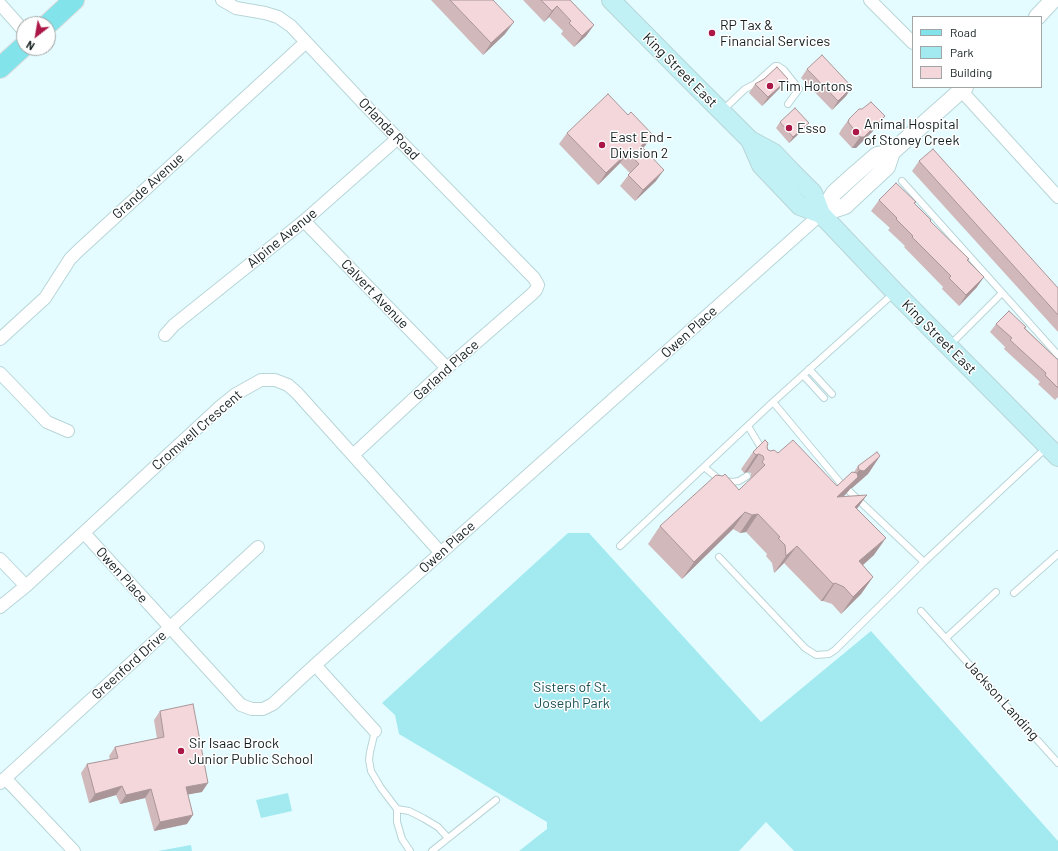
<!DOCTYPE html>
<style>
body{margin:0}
#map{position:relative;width:1058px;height:851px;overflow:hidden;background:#e4fcff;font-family:Barlow,sans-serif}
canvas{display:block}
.legend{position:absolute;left:912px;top:16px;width:130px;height:72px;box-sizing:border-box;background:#fff;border:1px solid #a1a5a5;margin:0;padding:5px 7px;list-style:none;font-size:12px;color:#131e1f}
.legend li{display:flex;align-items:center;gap:8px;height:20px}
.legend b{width:20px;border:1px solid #a1a5a5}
.north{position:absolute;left:16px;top:16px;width:40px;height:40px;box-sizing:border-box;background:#fff;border:1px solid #a1a5a5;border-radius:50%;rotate:211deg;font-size:11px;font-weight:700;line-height:16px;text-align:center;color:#131e1f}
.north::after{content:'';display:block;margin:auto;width:14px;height:18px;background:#ab1747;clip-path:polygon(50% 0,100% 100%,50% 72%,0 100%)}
</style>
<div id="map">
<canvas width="1058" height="851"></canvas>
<ul class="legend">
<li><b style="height:5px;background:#82e3eb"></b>Road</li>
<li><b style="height:11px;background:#a2eaf0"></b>Park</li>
<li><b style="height:11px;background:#f3d7da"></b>Building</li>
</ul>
<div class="north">N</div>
</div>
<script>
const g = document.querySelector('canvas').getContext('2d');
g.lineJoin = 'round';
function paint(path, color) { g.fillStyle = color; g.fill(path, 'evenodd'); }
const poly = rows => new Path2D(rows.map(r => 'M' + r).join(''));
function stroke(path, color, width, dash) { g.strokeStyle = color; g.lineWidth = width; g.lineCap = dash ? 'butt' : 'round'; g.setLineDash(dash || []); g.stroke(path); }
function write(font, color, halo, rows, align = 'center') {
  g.font = font + ' Barlow,sans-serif'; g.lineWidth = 3; g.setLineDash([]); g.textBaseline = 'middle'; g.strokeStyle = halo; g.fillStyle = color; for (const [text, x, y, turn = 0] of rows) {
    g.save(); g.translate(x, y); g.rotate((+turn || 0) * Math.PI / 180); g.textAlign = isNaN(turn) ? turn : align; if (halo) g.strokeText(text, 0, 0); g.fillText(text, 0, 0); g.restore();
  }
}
paint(poly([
 [568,533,589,533,761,722,871,631,1058,841,1058,851,794,851,766,822,739,851,519,851,547,829,547,822,399,734,395,715,382,703],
 [288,793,292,811,261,818,256,800],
 [191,845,192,851,158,851]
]), '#a2eaf0');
const service = poly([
 [722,111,745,89,755,84,775,66,778,66,784,70,799,89,788,104],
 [902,181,1058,355],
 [950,345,1002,293],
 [809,369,832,394],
 [803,375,824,398],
 [773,402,843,486],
 [748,426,760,446,761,453],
 [704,467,720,480,732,482,739,481,747,476],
 [849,491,924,562],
 [620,546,773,402,894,293],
 [719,557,805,648,816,655,829,654,835,650,924,562,1046,448],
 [1014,593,1058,554],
 [921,611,1058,763],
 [946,638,996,592],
 [375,731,370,752,369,760,371,771,381,788,397,809,397,822,402,839,410,851],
 [397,809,409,811,423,818,438,827,448,838],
 [432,851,496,800]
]);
const minor = poly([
 [222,0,236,8,265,13,278,17,291,26,366,106,534,278,538,285,536,290,531,295,447,368,353,455],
 [870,0,913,43],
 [0,4,24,31],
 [958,87,1058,197],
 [304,221,447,368],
 [165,335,174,325,304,221,398,138],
 [0,339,45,298,70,259,78,251,306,42],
 [0,373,47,422,68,431],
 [84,533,241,705,252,709,263,709,273,704,315,665,821,214],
 [0,559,26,586],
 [0,607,26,586,221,406,236,394,261,380,275,380,288,385,297,393,441,553],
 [315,665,375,731],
 [5,778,74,851],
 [0,783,258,547]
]);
const tertiary = poly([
 [1037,17,1053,0],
 [821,214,834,193,855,174,877,155,892,152,965,87],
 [821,214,845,206,887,167,892,152]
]);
const secondary = poly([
 [611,0,683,73,750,140,774,153,791,171,813,193,821,214,895,292,1058,457],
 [750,140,761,165,800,206,821,214]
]);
const primary = poly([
 [48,24,74,0],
 [0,68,24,46]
]);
stroke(service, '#b8d5d8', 8);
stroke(minor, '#b8d5d8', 14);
stroke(tertiary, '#b8d5d8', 18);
stroke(secondary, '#b8d5d8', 20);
stroke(primary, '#d9dbdb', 22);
stroke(service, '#fff', 6);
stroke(minor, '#fff', 12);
stroke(tertiary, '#fff', 16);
stroke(secondary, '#c1f1f5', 18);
stroke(primary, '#82e3eb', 20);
paint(poly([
 [431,0,493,0,505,34,483,55],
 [523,0,570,0,594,25,586,36,574,47,561,34,563,31,549,17,544,22],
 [807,69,852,87,846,96,832,110,801,78],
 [755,84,781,87,762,106,749,93],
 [628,115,653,135,643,148,656,181,635,201,620,186,630,173,620,163,598,185,559,144,567,133],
 [849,119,876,128,856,148,852,148,839,134,841,130],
 [780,122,804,129,789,143,776,128],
 [919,161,1058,288,1058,332,912,171],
 [879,200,916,202,914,204,930,221,967,260,977,287,959,306,942,289,943,287,904,247,905,246,888,230,890,228,871,211],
 [996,324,1025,328,1058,360,1058,397,1055,400,1038,384,1040,382,1004,349,1005,347,990,332],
 [767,447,768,450,778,453,837,486,854,472,858,466,880,456,868,474,852,488,851,488,843,497,857,509,874,555,863,565,873,577,861,594,841,614,832,604,823,601,821,601,784,563,774,573,772,563,766,556,767,554,746,532,740,533,733,529,682,579,648,544,660,526,739,490,750,480,751,476,751,473,747,472,744,473,741,469,753,452],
 [160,711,202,792,188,794,187,824,154,831,145,798,120,804,116,795,89,803,81,773,87,764,110,760,109,756,115,747,157,739,154,720]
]), '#d1b9bb');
paint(poly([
 [557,6,549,17,544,22,552,11],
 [514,22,505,34,483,55,491,43],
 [594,25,586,36,574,47,582,36],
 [788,79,781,87,762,106,768,97],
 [852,87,846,96,832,110,838,101],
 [885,116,876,128,856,148,852,148,860,137],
 [809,123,804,129,789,143,793,137],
 [653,135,645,146,633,157,641,146],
 [628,152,620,163,598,185,606,173],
 [664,170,656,181,635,201,643,190],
 [984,277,977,287,959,306,966,295],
 [759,454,747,472,744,473,756,455],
 [880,456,868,474,852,488,851,488,846,494,825,514,837,497,847,487,859,470],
 [867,495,854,513,855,507],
 [745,512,733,529,682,579,694,562],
 [758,514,746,532,740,533,752,515],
 [886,538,874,555,847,579,859,561],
 [797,546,784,563,774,573,786,556],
 [873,577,861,594,841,614,853,597],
 [835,583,823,601,821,601,833,584],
 [208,783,202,792,180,796,186,787],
 [122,786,116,795,89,803,95,794],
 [151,789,145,798,120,804,126,795],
 [193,815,187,824,154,831,160,822]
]), '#aa9699');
const building = poly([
 [450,0,493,0,514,22,491,43,450,0],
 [541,0,570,0,594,25,582,36,569,23,571,21,557,6,552,11,541,0],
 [822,55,852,87,838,101,807,69,822,55],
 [777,67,788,79,768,97,755,84,764,79,777,67],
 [608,94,628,115,631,112,653,135,641,146,664,170,643,190,628,175,639,164,628,152,606,173,567,133,608,94],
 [871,102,885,116,864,137,860,137,848,122,849,119,859,109,862,109,871,102],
 [795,108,809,123,793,137,780,122,795,108],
 [933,149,1058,288,1058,315,919,161,933,149],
 [896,183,916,202,914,203,931,220,930,221,969,259,967,260,984,277,966,295,949,278,951,276,912,237,913,236,896,219,897,218,879,200,896,183],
 [1009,311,1026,327,1024,328,1058,360,1058,388,1045,375,1046,373,1010,340,1012,338,996,324,1009,311],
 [765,440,768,443,767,447,768,450,771,451,774,450,778,453,793,440,837,486,852,472,857,473,858,477,837,497,867,495,855,507,886,538,859,561,873,577,853,597,844,587,835,583,833,584,797,546,786,556,785,545,778,538,780,537,758,514,752,515,745,512,694,562,660,526,716,475,723,476,725,474,739,490,765,465,762,462,764,459,763,456,759,454,756,455,753,452,765,440],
 [877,452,880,456,864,471,859,470,858,466,877,452],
 [193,704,208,783,186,787,193,815,160,822,151,789,126,795,122,786,95,794,87,764,118,758,115,747,164,737,160,711,193,704]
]);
paint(building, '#f3d7da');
stroke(building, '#aa9699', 1);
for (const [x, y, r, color] of [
 [712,33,4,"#ab1747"],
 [770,86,4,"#ab1747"],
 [789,128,4,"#ab1747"],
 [856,132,4,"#ab1747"],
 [602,145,4,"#ab1747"],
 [181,751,4,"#ab1747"]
]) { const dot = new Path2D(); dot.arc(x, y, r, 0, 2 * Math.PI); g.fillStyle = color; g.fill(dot); stroke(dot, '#fff', 1.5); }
write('14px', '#131e1f', '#fff', [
 ["RP Tax &",720,25],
 ["Financial Services",720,41],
 ["Tim Hortons",778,86],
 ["Animal Hospital",864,124],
 ["of Stoney Creek",864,140],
 ["Esso",797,128],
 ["East End -",610,137],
 ["Division 2",610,153],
 ["Sir Isaac Brock",189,743],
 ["Junior Public School",189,759]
], 'left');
write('14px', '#131e1f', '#fff', [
 ["King Street East",680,70,45],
 ["Orlanda Road",389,129,46],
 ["Grande Avenue",148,186,-42],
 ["Alpine Avenue",282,238,-39],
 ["Calvert Avenue",375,294,46],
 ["Owen Place",689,332,-42],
 ["King Street East",939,337,45],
 ["Garland Place",446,370,-42],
 ["Cromwell Crescent",197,430,-41],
 ["Owen Place",447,547,-42],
 ["Owen Place",122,575,48],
 ["Greenford Drive",129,665,-42],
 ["Jackson Landing",1002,700,48]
]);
write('14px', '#1c5156', '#fff', [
 ["Sisters of St.",572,687],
 ["Joseph Park",572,703]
]);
</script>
